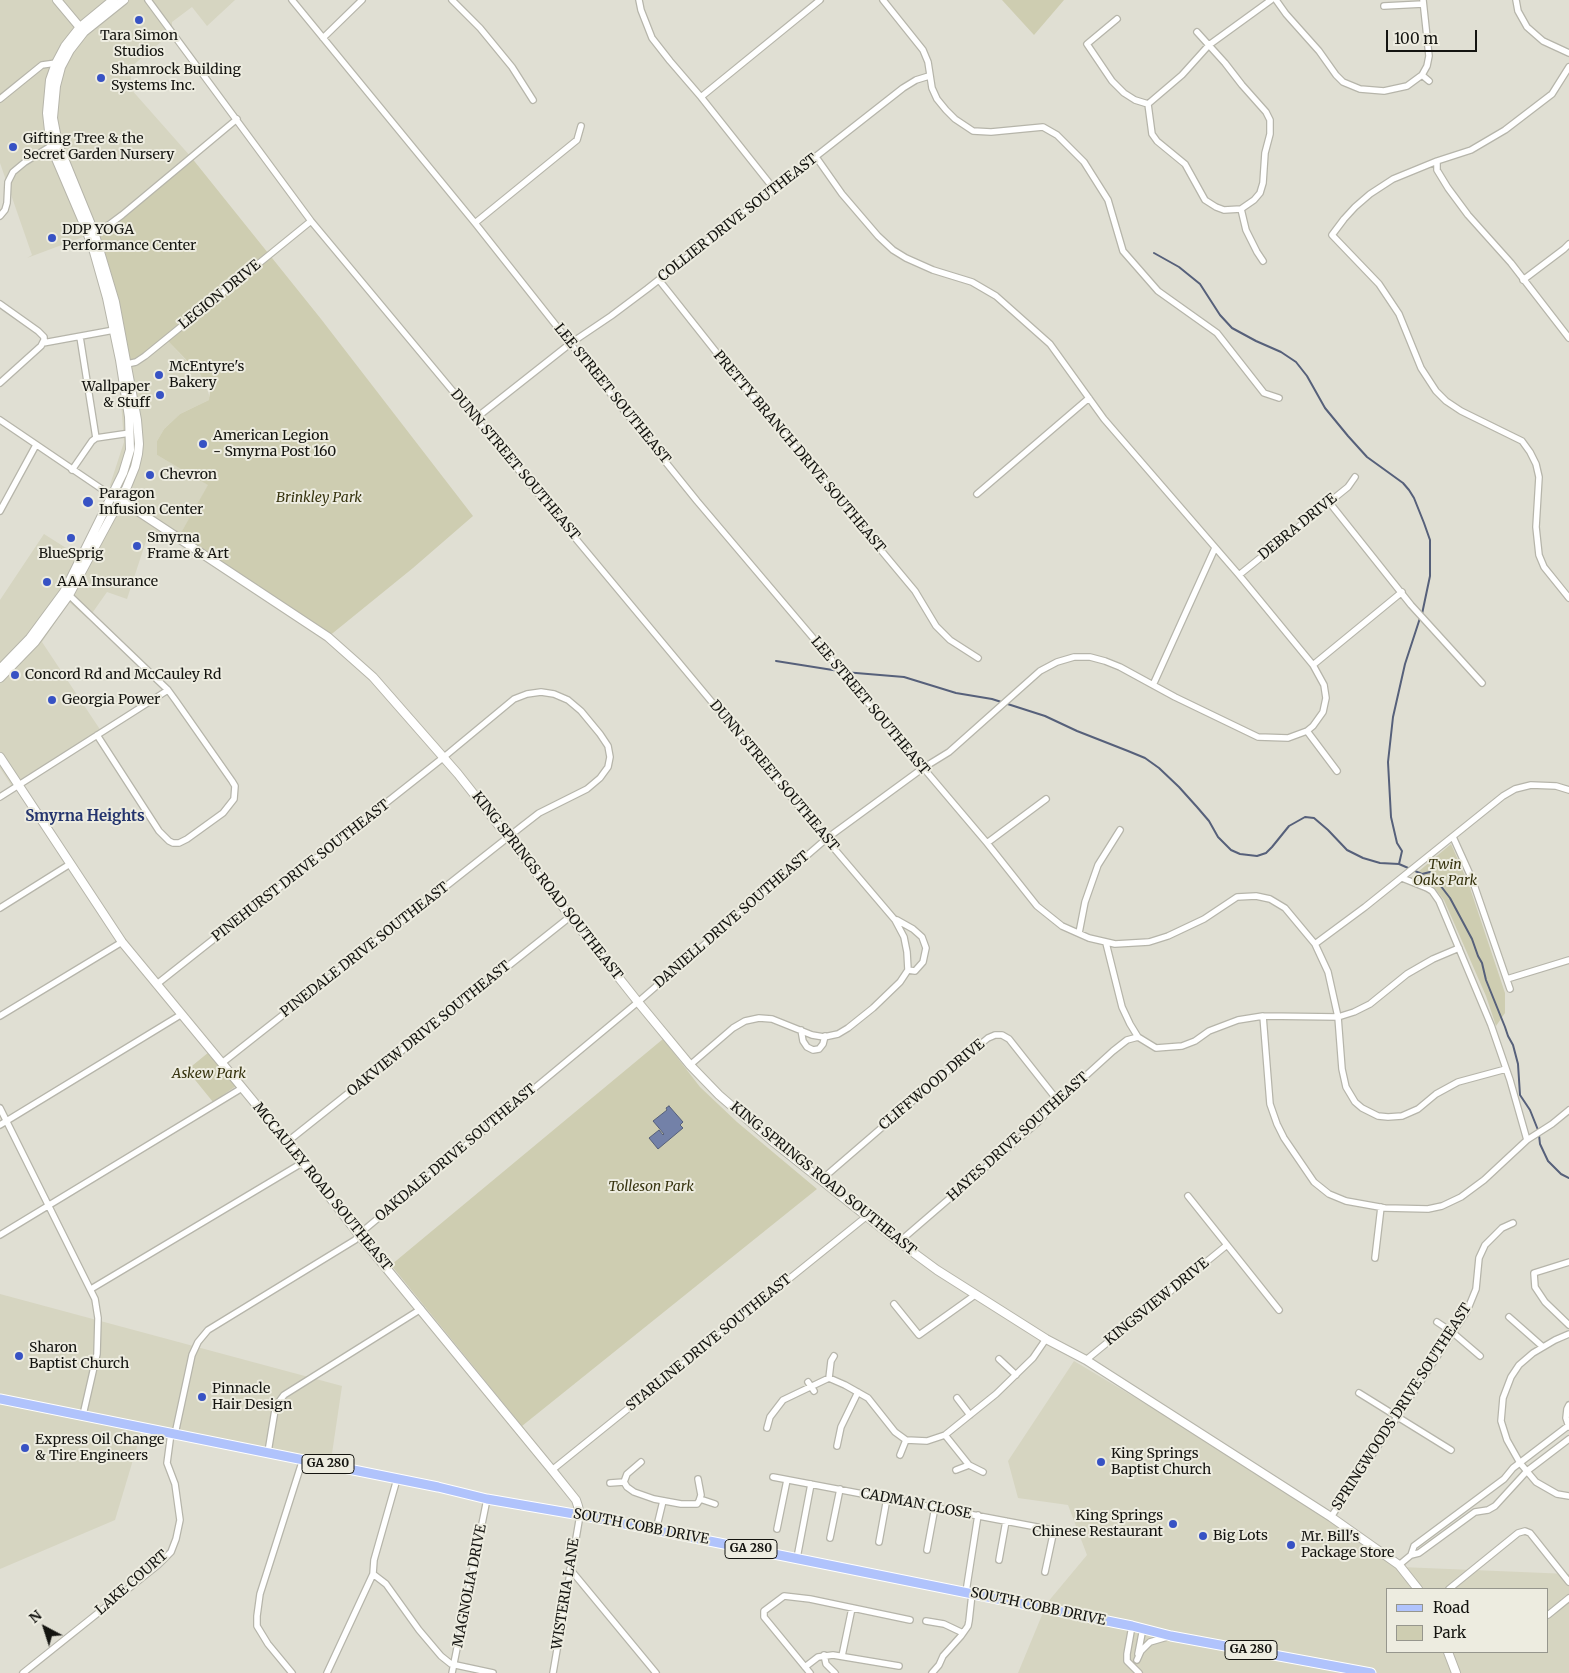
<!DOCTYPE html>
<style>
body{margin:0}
#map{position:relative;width:1569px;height:1673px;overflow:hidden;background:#e0dfd3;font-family:Merriweather,serif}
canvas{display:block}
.legend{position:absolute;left:1386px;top:1588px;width:162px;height:65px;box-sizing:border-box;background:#edece0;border:1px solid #96968d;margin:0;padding:6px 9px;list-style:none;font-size:15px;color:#141410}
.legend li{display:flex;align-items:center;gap:10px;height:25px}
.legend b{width:25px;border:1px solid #96968d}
.north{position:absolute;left:20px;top:1603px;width:50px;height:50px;-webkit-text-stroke:4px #edece0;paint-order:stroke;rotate:320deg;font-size:14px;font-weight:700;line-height:20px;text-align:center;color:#141410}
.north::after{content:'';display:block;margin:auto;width:18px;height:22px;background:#141410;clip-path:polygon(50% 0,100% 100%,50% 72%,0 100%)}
.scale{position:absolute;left:1386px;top:30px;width:91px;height:22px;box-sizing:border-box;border:2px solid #141410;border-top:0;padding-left:6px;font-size:15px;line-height:18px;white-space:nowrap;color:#141410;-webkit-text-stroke:4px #edece0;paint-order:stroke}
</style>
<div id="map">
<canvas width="1569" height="1673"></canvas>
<ul class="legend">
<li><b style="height:6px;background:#b0c3fc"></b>Road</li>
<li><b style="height:14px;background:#cecdb1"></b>Park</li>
</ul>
<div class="north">N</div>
<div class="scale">100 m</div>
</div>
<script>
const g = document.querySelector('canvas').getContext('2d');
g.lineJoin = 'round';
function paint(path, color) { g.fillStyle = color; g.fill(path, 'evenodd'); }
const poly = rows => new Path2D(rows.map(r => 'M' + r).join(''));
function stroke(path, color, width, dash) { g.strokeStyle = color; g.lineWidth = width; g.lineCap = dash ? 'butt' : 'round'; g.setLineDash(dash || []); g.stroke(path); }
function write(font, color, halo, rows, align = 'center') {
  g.font = font + ' Merriweather,serif'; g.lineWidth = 4; g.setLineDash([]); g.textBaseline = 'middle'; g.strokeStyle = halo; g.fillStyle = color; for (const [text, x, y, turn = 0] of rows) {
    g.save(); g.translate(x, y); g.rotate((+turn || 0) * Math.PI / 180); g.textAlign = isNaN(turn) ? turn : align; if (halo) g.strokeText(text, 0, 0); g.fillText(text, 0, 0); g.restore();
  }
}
paint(poly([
 [0,0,235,0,207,26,192,7,172,22,172,33,132,66,130,88,191,157,166,339,204,379,210,398,209,400,180,414,164,429,157,441,157,455,209,485,178,538,149,532,127,599,107,592,88,619,69,602,42,642,103,734,13,788,0,768,0,600,44,534,85,560,116,498,110,485,124,442,119,374,91,234,27,258,32,255,0,163],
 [0,1294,342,1386,330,1467,142,1430,115,1520,0,1569],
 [1074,1361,1176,1422,1327,1517,1401,1567,1569,1574,1569,1673,1018,1673,1047,1603,1087,1555,1068,1505,1018,1498,1008,1461],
 [1388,1589,1548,1589,1548,1652,1388,1652]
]), '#d6d5c1');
paint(poly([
 [1002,0,1064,0,1034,35],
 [191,157,321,319,473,516,413,568,328,637,178,538,208,485,157,455,157,441,164,429,180,414,209,400,210,392,200,374,166,339,145,356,125,365,91,234,103,228],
 [1451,844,1469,885,1505,993,1505,1013,1496,1026,1486,996,1444,900,1433,886,1412,877],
 [663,1039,700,1087,737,1122,817,1189,522,1426,391,1265],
 [209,1052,236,1086,213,1102,187,1070]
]), '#cecdb1');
const water = poly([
 [669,1106,683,1122,680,1125,683,1128,658,1149,649,1138,659,1130,663,1135,664,1134,653,1121,667,1110,666,1108,669,1106]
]);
paint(water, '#7381a8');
stroke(water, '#56607a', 1);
stroke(poly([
 [1154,253,1179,267,1200,284,1220,315,1232,328,1256,341,1281,352,1296,362,1307,376,1325,408,1348,436,1367,457,1403,483,1409,490,1414,498,1424,523,1430,540,1430,576,1422,614],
 [776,661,839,671],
 [844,672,904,677,956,693,992,699,1045,716,1077,731,1128,751,1145,758,1159,768,1179,787,1197,807,1209,821,1218,837,1231,850,1240,854,1257,856,1266,853,1272,847,1289,826,1305,817,1314,818,1328,830,1347,850,1363,858,1380,863,1399,864,1422,874,1430,872,1450,898,1472,939,1478,956,1482,963,1486,980,1505,1027,1508,1036,1513,1045,1518,1064,1520,1095,1530,1110,1538,1130],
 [1399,864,1402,851,1397,843,1391,817,1388,762,1393,717,1405,664,1420,618],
 [1539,1135,1540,1144,1548,1161,1561,1174,1569,1178]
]), '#56607a', 2);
const street = poly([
 [148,0,311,221,826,839,895,920,904,937,907,952,908,970,900,982,873,1008,848,1028,838,1034,824,1037,812,1035,772,1019,759,1018,745,1021,733,1028,690,1065],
 [292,0,475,223,585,362,697,501,987,843,1037,906,1062,926,1089,938,1115,944,1149,942,1168,936,1204,919,1237,897,1256,896,1270,899,1285,908,1315,944,1328,972,1338,1017,1342,1069,1346,1087,1355,1102,1362,1108,1378,1116,1388,1117,1402,1116,1418,1109,1436,1094,1458,1082,1506,1069],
 [452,0,480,28,512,67,533,100],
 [639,0,641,10,652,38,670,61,701,97,774,189],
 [883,0,923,50,928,62,932,88,937,99,946,110,955,119,973,131,991,132,1043,127,1057,135,1084,162,1108,200,1123,251,1158,291,1217,333,1264,393,1279,398],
 [1276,0,1286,14,1319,51,1336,75,1343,82,1360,89,1384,91,1407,86,1422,75,1427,66,1429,56,1423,0],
 [1516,0,1518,11,1527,27,1543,41,1569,53],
 [1384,6,1423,4],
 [1117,19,1087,44,1112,81,1124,93,1135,100,1148,104,1152,134,1157,141,1185,164,1205,200,1216,207,1224,210,1241,209,1254,200,1260,193,1263,183,1265,153,1270,134,1270,120,1266,112,1242,85,1225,63,1197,32],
 [323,38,362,0],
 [1569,67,1552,94,1505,130,1471,150,1437,161,1393,179,1370,194,1355,207,1344,219,1332,235,1379,284,1399,314,1421,368,1436,391,1446,401,1461,411,1522,441,1530,452,1536,464,1539,477,1536,527,1539,555,1544,567,1569,598],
 [1422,75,1429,81],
 [701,97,820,0],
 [0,99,42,65,56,63],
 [1148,104,1182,75,1209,45,1271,0],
 [1437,161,1437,170,1448,188,1468,215,1511,263,1569,338],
 [1241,209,1246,230,1257,252,1263,261],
 [0,216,5,210,7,203,8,182,13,172,25,162,51,146],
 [475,223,577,140,581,126],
 [94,232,110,224,122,215,237,119],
 [659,280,724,362,915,591,936,626,950,640,978,658],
 [1523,280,1564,249,1569,244],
 [0,304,38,331,44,337,44,340,41,346,0,383],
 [80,337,96,438],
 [43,343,114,330],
 [127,364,136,362,145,356,311,221],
 [476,418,571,343,611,316,647,289,903,88,916,80,929,76],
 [0,420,112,496],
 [96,438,130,433],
 [72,470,92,441,96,438],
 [977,494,1089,398],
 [1329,502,1411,605,1482,683],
 [0,511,36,445],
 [1239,575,1348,487,1355,477],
 [69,595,168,690,176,701,232,781,235,786,234,799,223,813,187,839,179,843,173,843,169,841,159,831,97,735],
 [1313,665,1402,592],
 [1153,685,1215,548],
 [1307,731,1337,771],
 [0,797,168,690],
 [1453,837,1472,879,1510,989],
 [987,843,1046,799],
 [1402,878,1427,888,1432,891,1439,901,1491,1025,1510,1080,1527,1140],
 [0,908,70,864],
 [897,920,913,929,922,937,926,948,923,962,915,971,908,970],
 [1079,933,1085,902,1098,865,1120,830],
 [1106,943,1122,1007,1130,1024,1138,1037,1156,1048,1182,1046,1195,1041,1209,1031,1238,1020,1263,1016,1338,1017,1354,1012,1370,1004,1407,974,1433,959,1459,948],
 [1315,944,1365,907,1503,796,1515,789,1531,785,1556,786,1569,790],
 [1507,979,1569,960],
 [157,984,444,757,514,699,527,694,541,692,554,694,568,700,581,711,600,734,608,746,610,757,608,767,600,778,587,789,539,813,521,827,222,1063],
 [0,1016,122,942],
 [1263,1016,1270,1104,1277,1124,1284,1138,1314,1182,1329,1194,1346,1201,1385,1208,1428,1209,1442,1206,1461,1197,1484,1180,1527,1140,1552,1124,1569,1110],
 [801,1030,803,1041,807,1047,813,1050,819,1049,823,1044,825,1036],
 [0,1108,95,1299,98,1318,97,1354,83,1415],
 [0,1125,182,1014],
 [287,1142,571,916],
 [821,1180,930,1086,988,1038,995,1035,1002,1035,1009,1039,1058,1101],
 [1188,1196,1279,1310],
 [0,1235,242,1088],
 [899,1242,1037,1123,1058,1101,1113,1051,1127,1040,1138,1037],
 [1375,1258,1381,1207],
 [1569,1262,1534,1273,1535,1287,1545,1302,1569,1325],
 [91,1289,302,1163],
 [894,1304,919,1335,975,1295],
 [1509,1317,1543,1347],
 [1437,1322,1452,1332,1480,1356],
 [1569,1334,1555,1340,1533,1353,1519,1365,1511,1377,1503,1398,1501,1421,1507,1440,1520,1463,1536,1482,1557,1494,1569,1496],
 [999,1359,1016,1375],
 [1086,1360,1227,1245],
 [829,1378,831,1361,834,1356],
 [808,1382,814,1391],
 [1359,1393,1451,1450],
 [957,1398,970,1415],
 [1569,1405,1567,1409,1566,1418,1569,1427],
 [767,1428,770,1417,783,1400,829,1378,845,1385,868,1398,895,1432,906,1440,927,1441,945,1435,996,1394,1033,1358,1046,1339],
 [175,1434,192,1355,198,1342,208,1330,355,1240,364,1230,638,1002,826,839,923,768,949,752,1040,671,1057,662,1074,657,1090,657,1105,661,1120,667,1175,697,1258,737,1288,738,1307,731,1313,726,1323,712,1326,698,1324,685,1313,665,1239,575,1104,419,1050,344,996,296,972,282,933,270,906,258,893,250,878,236,842,194,816,157],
 [945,1435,969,1465,983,1472],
 [837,1446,841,1427,858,1392],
 [268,1452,275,1410,278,1403,284,1395,421,1309],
 [900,1455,906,1440],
 [641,1462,627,1474,624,1482,627,1487,634,1492,654,1499,681,1504,697,1504,699,1501,701,1495,698,1479],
 [552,1470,867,1216],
 [956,1470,969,1465],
 [773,1477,1058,1531],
 [610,1483,624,1482],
 [700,1499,715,1504],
 [1331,1517,1467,1311,1476,1289,1479,1258,1485,1245,1502,1228,1513,1223],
 [777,1529,787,1480],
 [656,1530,663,1501],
 [830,1538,840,1489],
 [879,1542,887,1498],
 [927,1550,935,1507],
 [1411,1555,1414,1546,1504,1479,1513,1468,1568,1426],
 [797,1558,811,1484],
 [999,1560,1006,1521],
 [1399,1565,1411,1555,1419,1553,1475,1512,1488,1510,1495,1506,1527,1471,1569,1439],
 [570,1569,656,1673],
 [1045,1572,1054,1530],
 [373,1574,386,1584,419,1630,441,1656,451,1664,493,1673],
 [1449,1589,1518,1533,1525,1531,1530,1533,1569,1582],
 [966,1592,978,1515],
 [1548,1615,1569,1598],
 [926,1621,944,1624,963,1633],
 [1132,1626,1127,1654,1127,1661,1139,1673],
 [1138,1654,1143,1628],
 [824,1655,826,1664,835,1673],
 [842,1656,852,1608],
 [1137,1660,1141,1651,1150,1642,1167,1637],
 [805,1667,818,1657,833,1655,899,1666],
 [23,1673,158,1565,171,1552,176,1539,180,1520,175,1484,167,1463,171,1433],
 [292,1673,268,1644,257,1626,257,1616,260,1594,303,1459],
 [327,1673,373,1574,374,1560,397,1479],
 [452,1673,487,1499],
 [553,1673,580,1515],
 [810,1673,764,1617,764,1611,784,1596,810,1599,910,1620],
 [932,1673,939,1665,943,1656,961,1636,968,1626,969,1621,972,1594]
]);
const secondary = poly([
 [57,0,83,31],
 [112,496,130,506,328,637,373,677,458,774,638,1002,690,1065,719,1095,771,1140,899,1242,937,1270,1046,1339,1086,1360,1331,1517,1399,1565,1418,1589],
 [0,669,30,638,64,592,123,473,130,450,129,417,120,360,107,298,94,252,86,229,54,154,50,140,47,113,50,80,56,63,65,46,80,27,113,0],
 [0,678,35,642,69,595,126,489,135,467,138,454,139,444,137,420,115,302,94,232,58,144,53,118,56,86,61,67,70,50,84,32,124,0],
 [0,757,122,942,287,1142,359,1235,552,1470,576,1500,578,1506,580,1515],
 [1448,1652,1456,1673]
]);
const primary = poly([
 [0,1399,438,1487,487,1499,580,1515,1132,1626,1171,1636,1371,1673]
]);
stroke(street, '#b6b5aa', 8);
stroke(secondary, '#b6b5aa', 10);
stroke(primary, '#fff', 11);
stroke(street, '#fff', 5.5);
stroke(secondary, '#fff', 8);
stroke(primary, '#b0c3fc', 9);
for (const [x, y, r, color] of [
 [139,20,5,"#3752c4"],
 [101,78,5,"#3752c4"],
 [13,147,5,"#3752c4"],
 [52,238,5,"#3752c4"],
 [159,375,5,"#3752c4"],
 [160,395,5,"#3752c4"],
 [203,444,5,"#3752c4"],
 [150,475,5,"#3752c4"],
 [88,502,6,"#3752c4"],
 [71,538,5,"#3752c4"],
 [137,546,5,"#3752c4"],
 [47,582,5,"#3752c4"],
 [15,675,5,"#3752c4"],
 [52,700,5,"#3752c4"],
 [19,1356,5,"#3752c4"],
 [202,1397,5,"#3752c4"],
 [25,1448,5,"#3752c4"],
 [1101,1462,5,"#3752c4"],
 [1173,1524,5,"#3752c4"],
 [1203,1536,5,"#3752c4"],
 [1291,1545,5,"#3752c4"]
]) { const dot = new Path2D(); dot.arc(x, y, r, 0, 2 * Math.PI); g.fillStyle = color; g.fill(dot); stroke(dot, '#edece0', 2); }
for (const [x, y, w] of [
 [328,1464,52],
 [751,1549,52],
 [1251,1650,52]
]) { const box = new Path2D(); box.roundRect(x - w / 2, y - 9.5, w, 19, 4); g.fillStyle = '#edece0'; g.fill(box); stroke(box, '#141410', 1); }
write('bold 12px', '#141410', null, [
 ["GA 280",328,1464],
 ["GA 280",751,1549],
 ["GA 280",1251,1650]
]);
write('14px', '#141410', '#edece0', [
 ["Tara Simon",139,36,"center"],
 ["Studios",139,52,"center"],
 ["Shamrock Building",111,70],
 ["Systems Inc.",111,86],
 ["Gifting Tree & the",23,139],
 ["Secret Garden Nursery",23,155],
 ["DDP YOGA",62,230],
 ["Performance Center",62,246],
 ["McEntyre's",169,367],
 ["Bakery",169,383],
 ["Wallpaper",150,387,"right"],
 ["& Stuff",150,403,"right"],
 ["American Legion",213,436],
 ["- Smyrna Post 160",213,452],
 ["Chevron",160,475],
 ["Paragon",99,494],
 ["Infusion Center",99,510],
 ["Smyrna",147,538],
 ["Frame & Art",147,554],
 ["BlueSprig",71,554,"center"],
 ["AAA Insurance",57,582],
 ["Concord Rd and McCauley Rd",25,675],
 ["Georgia Power",62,700],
 ["Sharon",29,1348],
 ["Baptist Church",29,1364],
 ["Pinnacle",212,1389],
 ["Hair Design",212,1405],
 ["Express Oil Change",35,1440],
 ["& Tire Engineers",35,1456],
 ["King Springs",1111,1454],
 ["Baptist Church",1111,1470],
 ["King Springs",1163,1516,"right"],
 ["Chinese Restaurant",1163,1532,"right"],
 ["Big Lots",1213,1536],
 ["Mr. Bill's",1301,1537],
 ["Package Store",1301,1553]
], 'left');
write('14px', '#141410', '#edece0', [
 ["COLLIER DRIVE SOUTHEAST",738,218,-38],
 ["LEGION DRIVE",220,295,-39],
 ["LEE STREET SOUTHEAST",612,394,51],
 ["PRETTY BRANCH DRIVE SOUTHEAST",799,452,50],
 ["DUNN STREET SOUTHEAST",515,465,50],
 ["DEBRA DRIVE",1298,527,-39],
 ["LEE STREET SOUTHEAST",870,706,50],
 ["DUNN STREET SOUTHEAST",774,776,50],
 ["PINEHURST DRIVE SOUTHEAST",301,871,-38],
 ["KING SPRINGS ROAD SOUTHEAST",547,886,52],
 ["DANIELL DRIVE SOUTHEAST",732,920,-41],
 ["PINEDALE DRIVE SOUTHEAST",365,950,-38],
 ["OAKVIEW DRIVE SOUTHEAST",429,1029,-39],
 ["CLIFFWOOD DRIVE",932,1085,-40],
 ["HAYES DRIVE SOUTHEAST",1018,1137,-42],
 ["OAKDALE DRIVE SOUTHEAST",456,1153,-40],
 ["KING SPRINGS ROAD SOUTHEAST",823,1179,39],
 ["MCCAULEY ROAD SOUTHEAST",322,1187,51],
 ["KINGSVIEW DRIVE",1157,1302,-39],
 ["STARLINE DRIVE SOUTHEAST",709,1343,-39],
 ["SPRINGWOODS DRIVE SOUTHEAST",1402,1407,-57],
 ["CADMAN CLOSE",916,1504,11],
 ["SOUTH COBB DRIVE",641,1527,11],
 ["LAKE COURT",132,1583,-41],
 ["MAGNOLIA DRIVE",470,1586,-79],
 ["WISTERIA LANE",566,1594,-81],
 ["SOUTH COBB DRIVE",1038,1607,12]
]);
write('italic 14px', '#36330e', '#edece0', [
 ["Brinkley Park",319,498],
 ["Twin",1445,865],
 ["Oaks Park",1445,881],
 ["Askew Park",209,1074],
 ["Tolleson Park",651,1187]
]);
write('bold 15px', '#25356e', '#edece0', [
 ["Smyrna Heights",85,817]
]);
</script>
